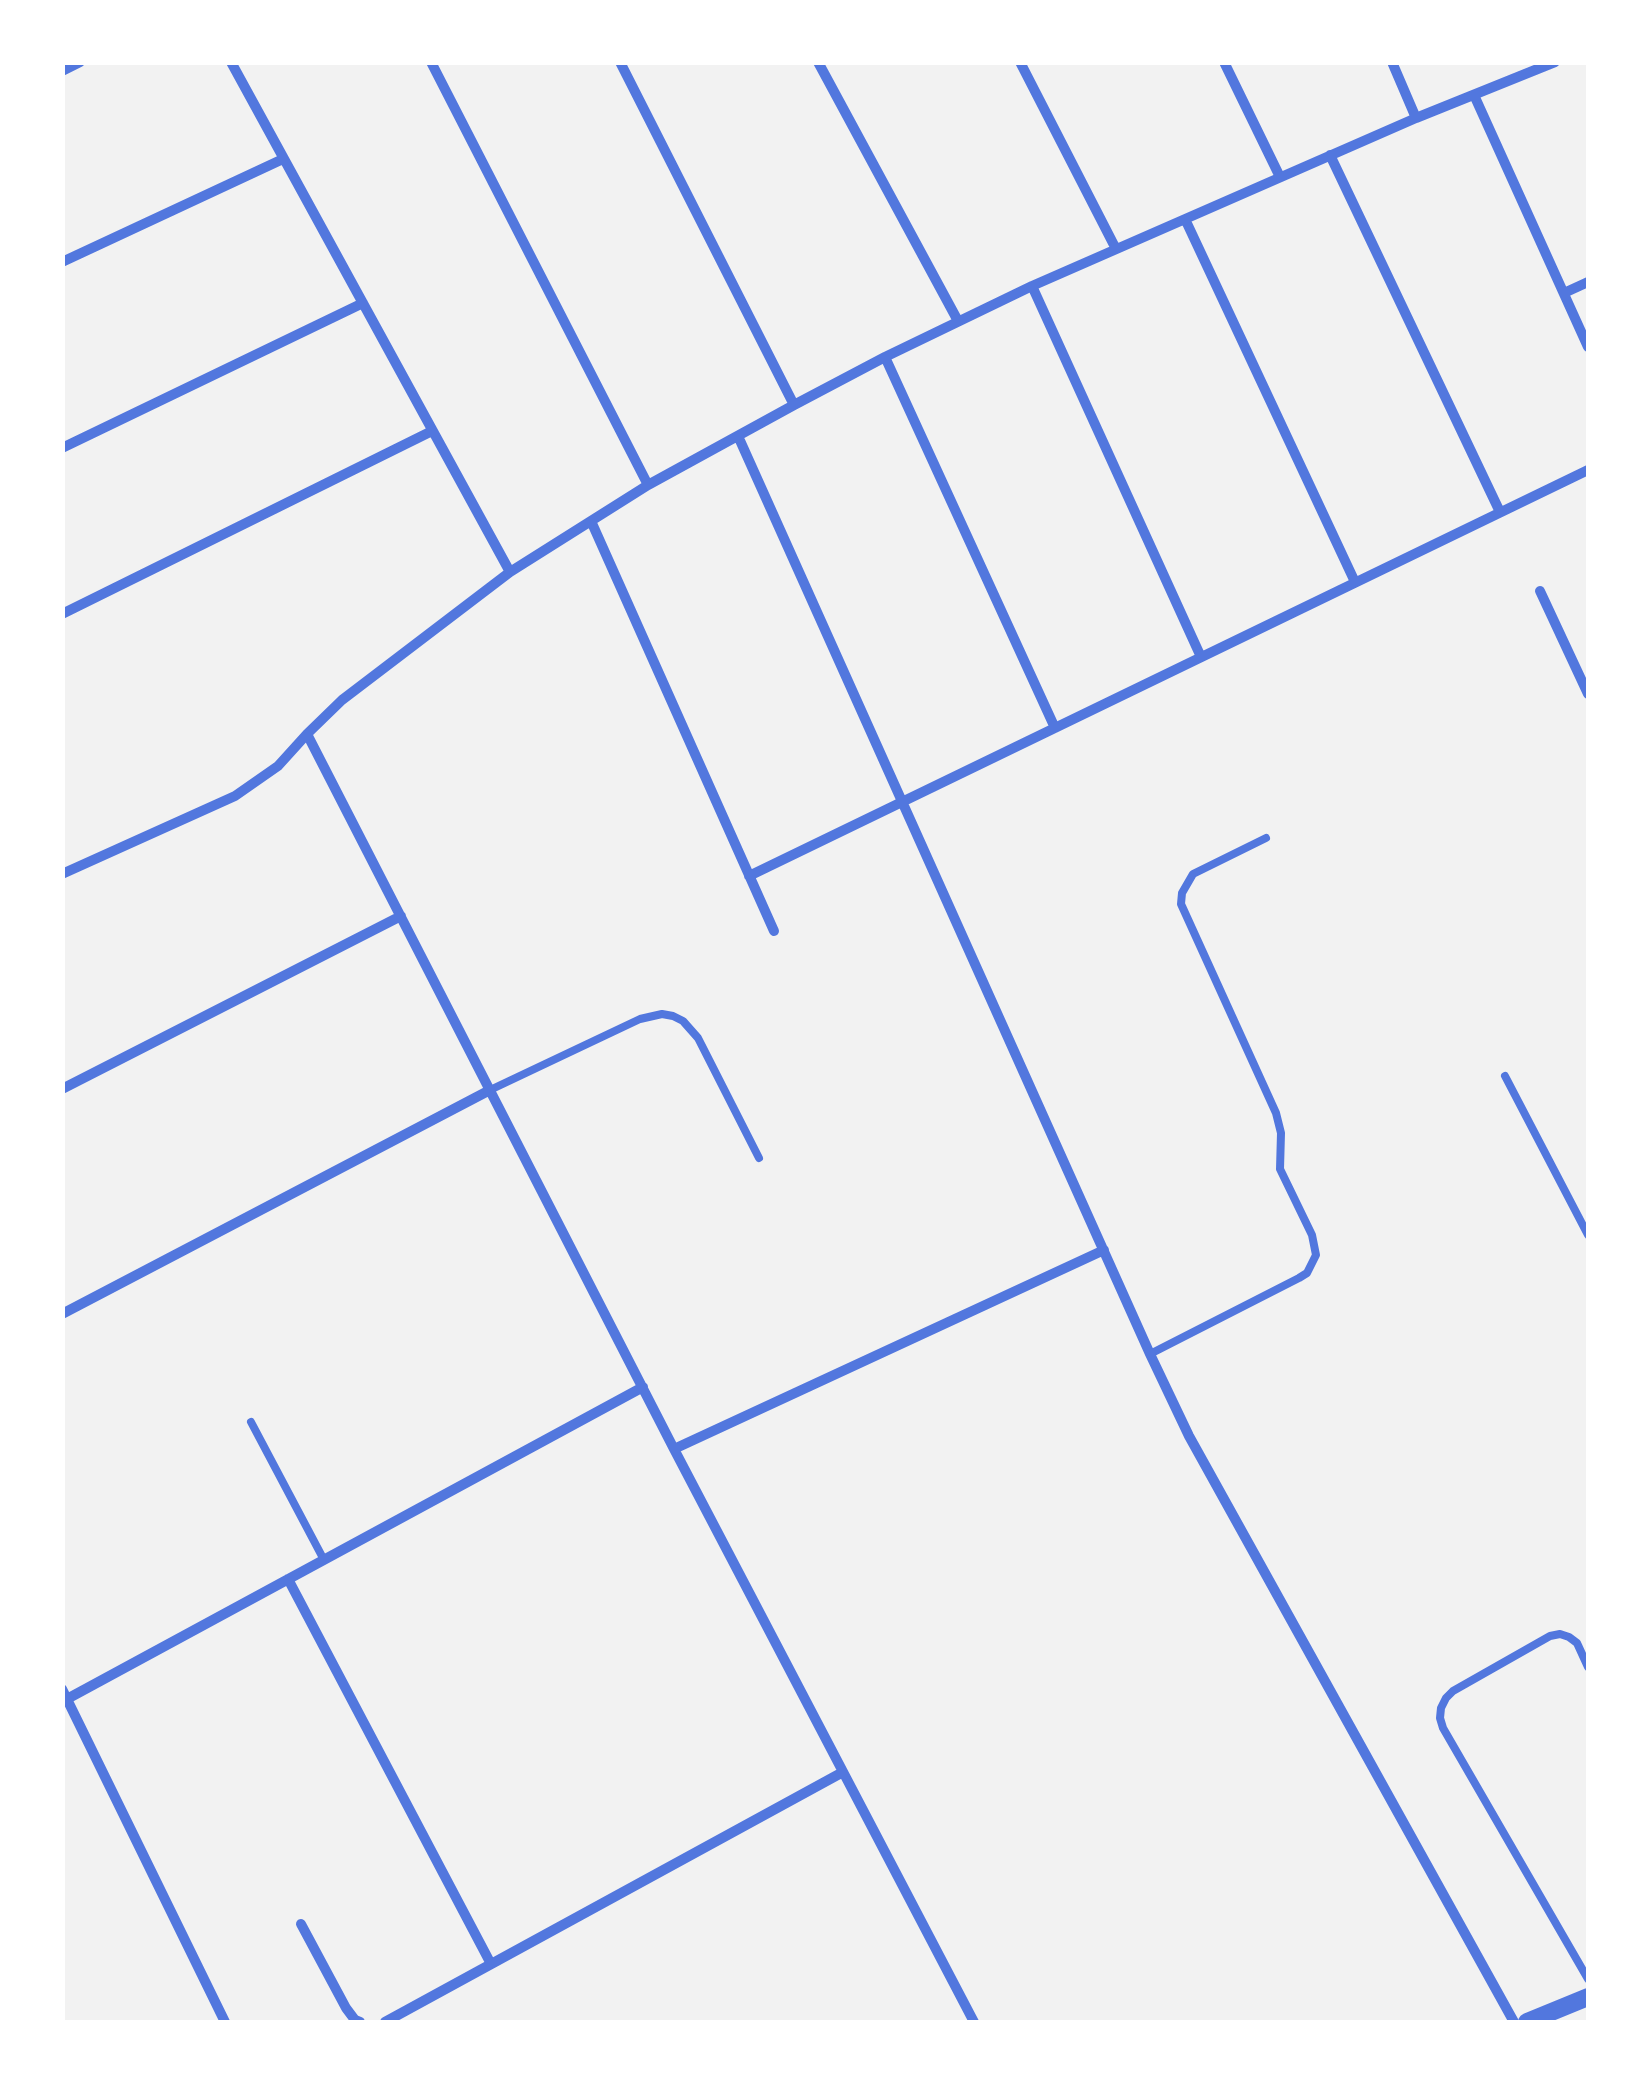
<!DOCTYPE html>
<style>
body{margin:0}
#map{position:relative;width:1651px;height:2085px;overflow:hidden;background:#f2f2f2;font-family:Figtree,sans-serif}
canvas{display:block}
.frame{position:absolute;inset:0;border:65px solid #fff;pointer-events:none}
</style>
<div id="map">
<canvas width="1651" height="2085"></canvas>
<div class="frame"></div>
</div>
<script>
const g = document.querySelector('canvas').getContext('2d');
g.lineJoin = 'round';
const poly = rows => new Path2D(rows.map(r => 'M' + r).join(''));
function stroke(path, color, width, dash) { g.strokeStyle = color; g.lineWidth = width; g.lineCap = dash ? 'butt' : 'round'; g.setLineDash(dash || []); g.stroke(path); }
stroke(poly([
 [1505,1076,1588,1235],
 [490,1090,640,1019,662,1014,673,1016,683,1021,698,1038,759,1158],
 [1150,1354,1299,1278,1307,1273,1316,1255,1312,1235,1280,1169,1281,1133,1276,1113,1181,904,1182,893,1193,874,1266,838],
 [251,1422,324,1560],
 [1588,1667,1577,1643,1569,1637,1560,1634,1550,1636,1453,1691,1446,1698,1441,1708,1440,1718,1443,1728,1588,1979]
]), '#5277de', 8);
stroke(poly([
 [231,62,510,572],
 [431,62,648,485],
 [620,62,794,405],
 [818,62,958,321],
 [1020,62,1116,249],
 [1224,62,1280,177],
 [1392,62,1416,118],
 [62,71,80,62],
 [1474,95,1588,347],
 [1330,155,1500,512],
 [1185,219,1355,582],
 [62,262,283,159],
 [1032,286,1201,657],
 [1564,293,1588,282],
 [885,357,1055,728],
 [738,436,1150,1354,1189,1436,1514,2022],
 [62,448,363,303],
 [591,521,774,931],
 [1540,591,1588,694],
 [62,614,432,431],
 [307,734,674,1449,974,2022],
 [62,874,235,796,278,766,307,734,342,700,510,572,648,485,794,405,885,357,1032,286,1416,118,1555,62],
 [749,876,1588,470],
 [62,1089,401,916],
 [62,1314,490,1090],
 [674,1449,1104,1250],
 [288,1579,491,1964],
 [62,1689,225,2022],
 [67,1699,643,1387],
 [301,1924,346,2008,355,2020,360,2022],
 [385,2022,843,1772]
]), '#5277de', 10);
stroke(poly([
 [1527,2022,1588,1997]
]), '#5277de', 18);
</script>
